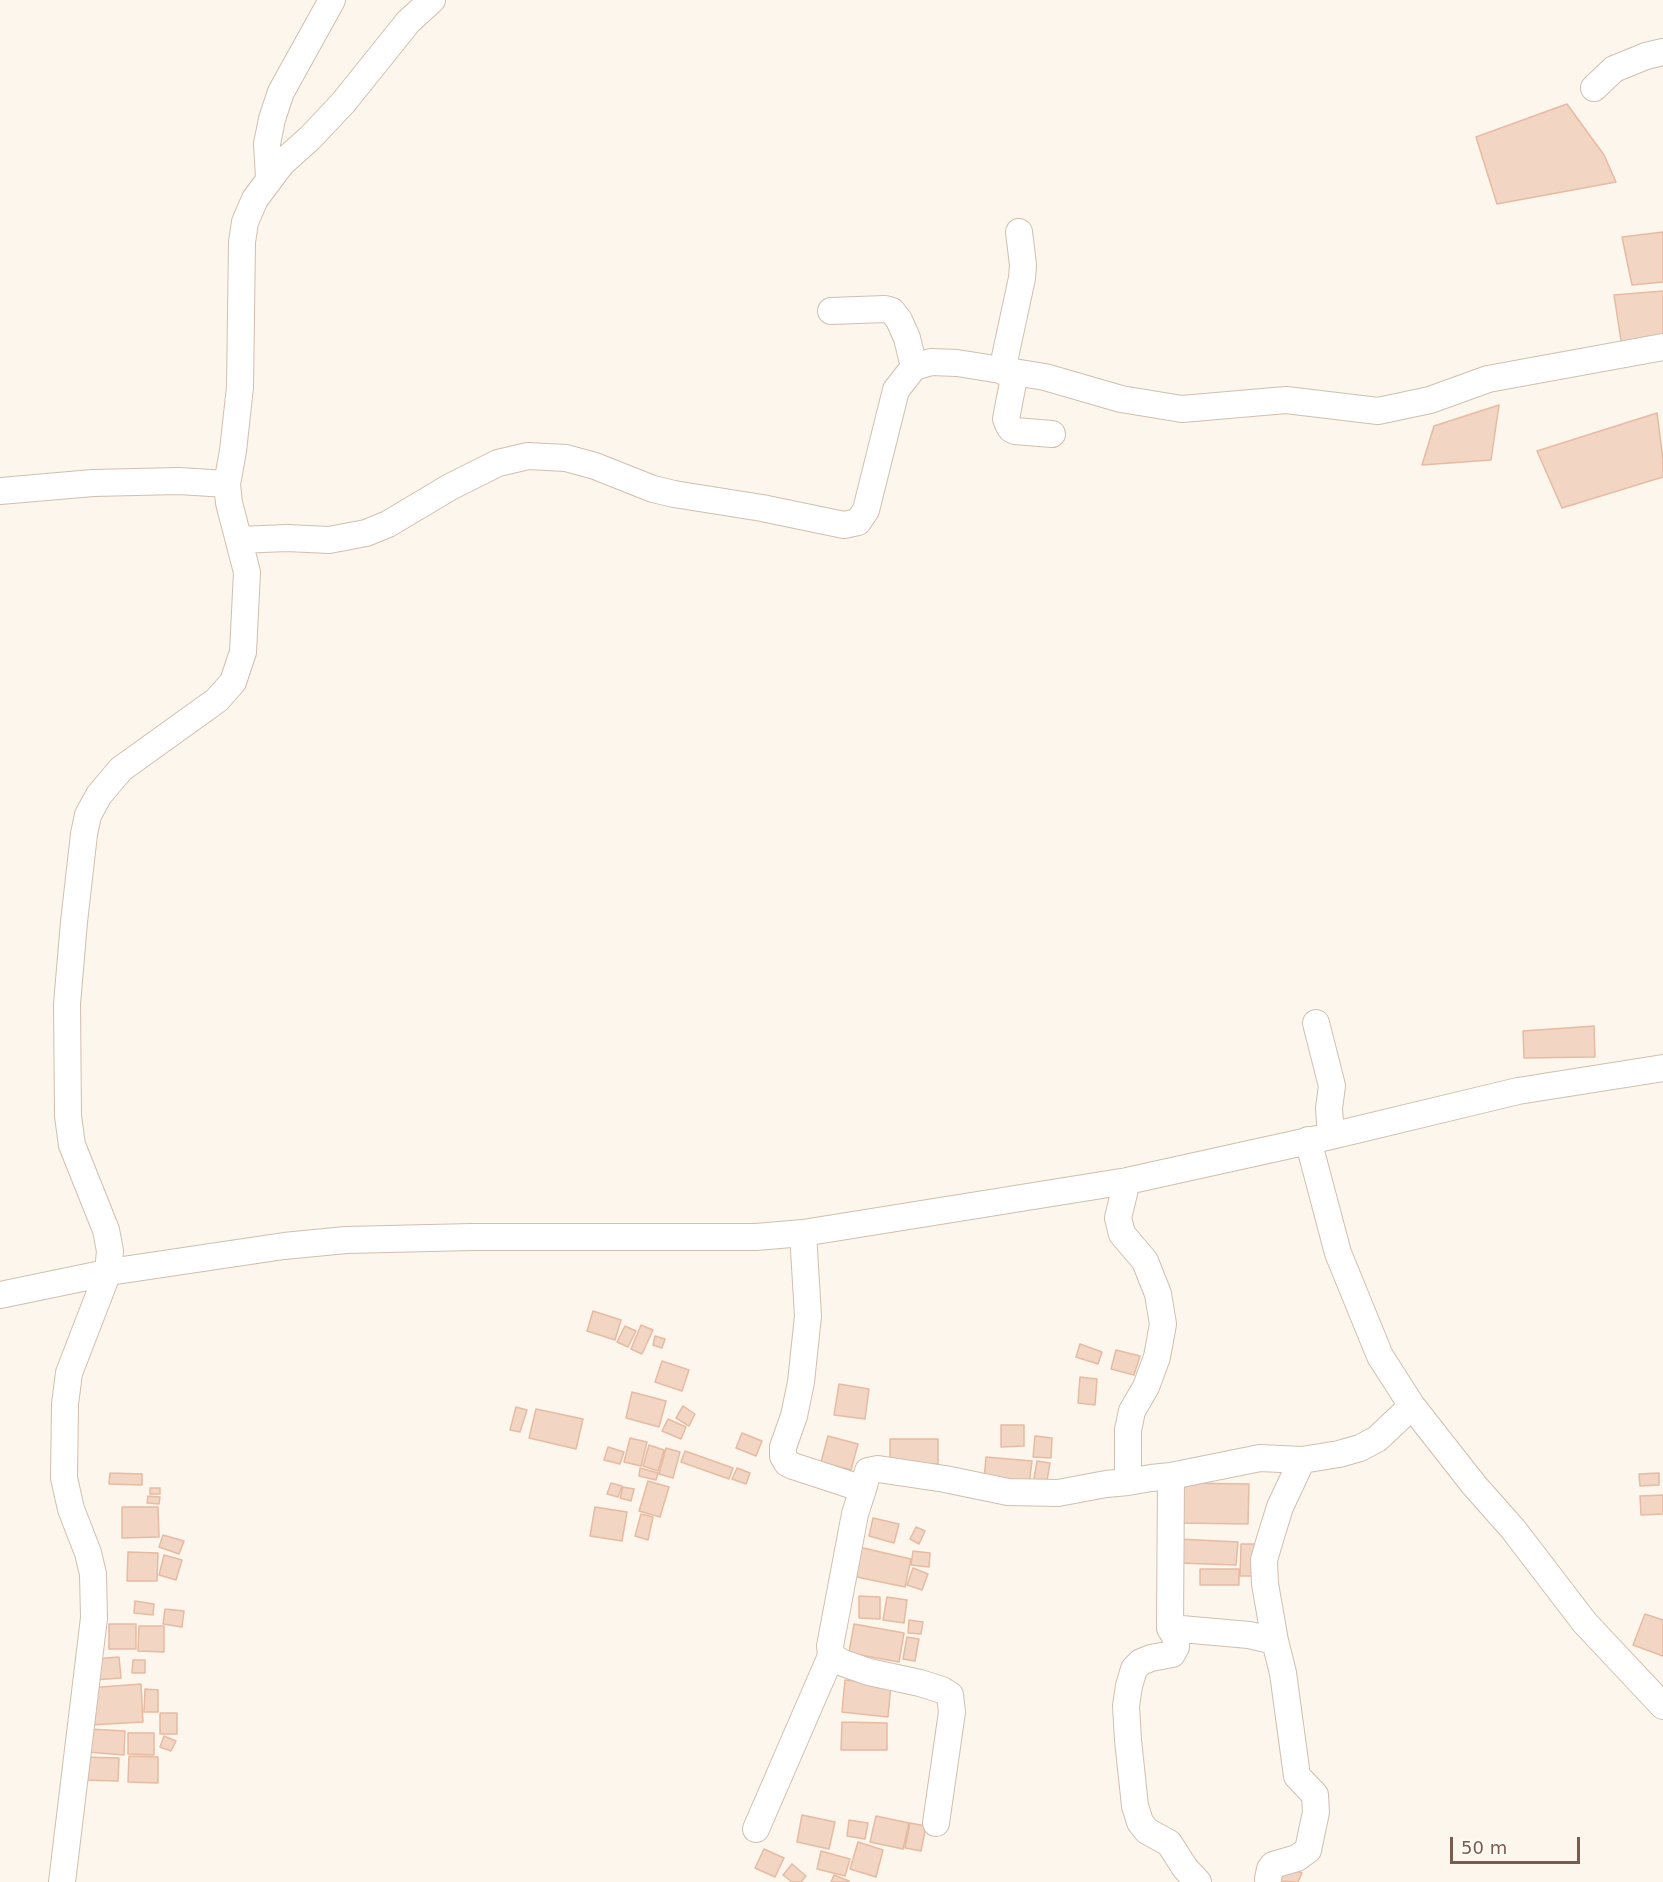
<!DOCTYPE html>
<style>
body{margin:0}
#map{position:relative;width:1663px;height:1882px;overflow:hidden;background:#fdf6ec;font-family:"DejaVu Sans",sans-serif}
canvas{display:block}
.scale{position:absolute;left:1450px;top:1837px;width:130px;height:27px;box-sizing:border-box;border:3px solid #7a5c4d;border-top:0;padding-left:8px;font-size:18px;line-height:21px;white-space:nowrap;color:#7a5c4d;-webkit-text-stroke:4px #fffaf3;paint-order:stroke}
</style>
<div id="map">
<canvas width="1663" height="1882"></canvas>
<div class="scale">50 m</div>
</div>
<script>
const g = document.querySelector('canvas').getContext('2d');
g.lineJoin = 'round';
function paint(path, color) { g.fillStyle = color; g.fill(path, 'evenodd'); }
const poly = rows => new Path2D(rows.map(r => 'M' + r).join(''));
function stroke(path, color, width, dash) { g.strokeStyle = color; g.lineWidth = width; g.lineCap = dash ? 'butt' : 'round'; g.setLineDash(dash || []); g.stroke(path); }
const building = poly([
 [1567,104,1604,155,1616,182,1497,204,1476,137,1567,104],
 [1663,232,1663,282,1632,285,1622,237,1663,232],
 [1663,291,1663,338,1622,347,1614,295,1663,291],
 [1499,405,1491,460,1422,465,1434,426,1499,405],
 [1657,413,1663,459,1663,477,1562,508,1537,451,1657,413],
 [1594,1026,1595,1057,1524,1058,1523,1031,1594,1026],
 [593,1311,621,1320,615,1340,587,1331,593,1311],
 [641,1325,653,1330,642,1354,631,1349,641,1325],
 [625,1326,636,1331,628,1347,617,1342,625,1326],
 [655,1336,665,1339,662,1348,653,1345,655,1336],
 [1080,1344,1102,1352,1098,1364,1076,1357,1080,1344],
 [1116,1350,1140,1356,1134,1375,1111,1369,1116,1350],
 [662,1361,689,1370,682,1391,655,1382,662,1361],
 [1080,1377,1097,1379,1095,1405,1078,1403,1080,1377],
 [839,1384,869,1389,865,1419,834,1415,839,1384],
 [632,1392,666,1401,659,1427,626,1418,632,1392],
 [683,1406,695,1414,689,1426,676,1418,683,1406],
 [516,1407,527,1410,520,1432,510,1430,516,1407],
 [536,1409,583,1419,576,1449,529,1438,536,1409],
 [668,1419,686,1427,681,1439,662,1431,668,1419],
 [1001,1425,1024,1425,1024,1446,1001,1447,1001,1425],
 [742,1433,762,1441,756,1456,736,1448,742,1433],
 [828,1436,858,1444,851,1470,821,1462,828,1436],
 [1035,1436,1052,1438,1051,1458,1033,1457,1035,1436],
 [630,1438,647,1442,641,1466,624,1462,630,1438],
 [890,1439,938,1439,938,1464,890,1464,890,1439],
 [649,1445,664,1450,658,1471,643,1466,649,1445],
 [608,1447,624,1452,620,1464,604,1460,608,1447],
 [666,1448,680,1452,673,1478,659,1474,666,1448],
 [685,1451,733,1468,729,1479,681,1462,685,1451],
 [986,1457,1032,1461,1029,1485,984,1480,986,1457],
 [1037,1461,1050,1463,1046,1486,1033,1484,1037,1461],
 [640,1468,658,1473,656,1480,639,1476,640,1468],
 [737,1468,750,1473,746,1484,732,1479,737,1468],
 [110,1473,142,1474,142,1485,109,1484,110,1473],
 [1659,1473,1659,1485,1640,1486,1639,1474,1659,1473],
 [648,1481,669,1487,660,1517,639,1511,648,1481],
 [611,1483,622,1486,618,1497,607,1494,611,1483],
 [1179,1483,1249,1484,1248,1524,1179,1523,1179,1483],
 [623,1487,634,1489,631,1501,620,1498,623,1487],
 [150,1488,160,1488,160,1494,150,1494,150,1488],
 [1663,1495,1663,1514,1641,1515,1640,1496,1663,1495],
 [148,1496,160,1497,159,1504,147,1503,148,1496],
 [122,1507,158,1507,159,1537,122,1538,122,1507],
 [595,1507,627,1512,622,1541,590,1536,595,1507],
 [641,1514,653,1517,648,1540,635,1536,641,1514],
 [873,1518,899,1524,894,1543,869,1536,873,1518],
 [916,1527,925,1531,919,1544,910,1539,916,1527],
 [163,1535,184,1541,179,1554,159,1547,163,1535],
 [1179,1539,1238,1542,1236,1565,1178,1563,1179,1539],
 [1241,1544,1257,1544,1257,1576,1240,1576,1241,1544],
 [859,1547,911,1559,905,1587,852,1576,859,1547],
 [913,1551,930,1553,929,1567,911,1565,913,1551],
 [128,1552,158,1553,157,1581,127,1581,128,1552],
 [164,1555,182,1560,176,1580,159,1575,164,1555],
 [913,1568,928,1574,922,1590,907,1585,913,1568],
 [1200,1569,1239,1569,1239,1585,1200,1585,1200,1569],
 [859,1596,880,1597,880,1619,859,1618,859,1596],
 [887,1597,907,1600,904,1623,883,1620,887,1597],
 [135,1601,154,1604,153,1615,134,1613,135,1601],
 [165,1609,184,1611,182,1627,163,1624,165,1609],
 [1645,1614,1663,1620,1663,1656,1633,1645,1645,1614],
 [909,1620,923,1622,921,1634,908,1633,909,1620],
 [109,1624,136,1624,136,1649,109,1649,109,1624],
 [854,1624,904,1633,899,1662,849,1653,854,1624],
 [139,1626,164,1626,164,1652,138,1651,139,1626],
 [907,1637,919,1639,915,1661,903,1659,907,1637],
 [119,1657,121,1678,94,1680,92,1659,119,1657],
 [133,1660,145,1660,145,1673,132,1673,133,1660],
 [845,1680,891,1684,888,1717,842,1712,845,1680],
 [141,1684,143,1722,90,1725,88,1688,141,1684],
 [145,1689,158,1690,158,1712,144,1712,145,1689],
 [160,1713,177,1713,177,1734,160,1734,160,1713],
 [842,1722,887,1723,887,1750,841,1750,842,1722],
 [88,1729,125,1731,124,1755,87,1752,88,1729],
 [128,1733,154,1733,154,1755,128,1754,128,1733],
 [164,1736,176,1741,171,1751,160,1747,164,1736],
 [129,1756,158,1757,158,1783,128,1782,129,1756],
 [85,1757,119,1758,118,1781,84,1780,85,1757],
 [802,1815,835,1822,829,1849,797,1842,802,1815],
 [876,1816,909,1823,903,1849,870,1842,876,1816],
 [849,1820,868,1823,865,1839,847,1836,849,1820],
 [910,1823,926,1826,921,1851,905,1848,910,1823],
 [858,1842,883,1850,876,1877,850,1869,858,1842],
 [764,1849,784,1858,775,1877,755,1868,764,1849],
 [821,1851,850,1859,845,1876,817,1869,821,1851],
 [792,1864,806,1876,801,1882,792,1882,783,1875,792,1864],
 [1285,1866,1302,1873,1298,1882,1279,1881,1285,1866],
 [834,1875,849,1881,849,1882,831,1882,834,1875]
]);
paint(building, '#f3d5c3');
stroke(building, '#e6bba3', 1.5);
const minor = poly([
 [1594,88,1614,69,1646,56,1663,52],
 [269,178,267,144,272,119,281,92,332,0],
 [831,311,885,309,892,311,899,320,907,338,914,367],
 [1002,371,1022,278,1023,265,1019,232],
 [1015,372,1006,419,1008,424,1011,429,1015,431,1052,434],
 [0,491,93,483,179,481,227,484],
 [239,540,287,538,329,540,366,533,388,524,450,487,498,463,528,456,566,458,595,466,653,489,674,494,762,508,844,525,858,522,866,510,896,390,914,367,931,362,957,363,1045,377,1121,399,1182,409,1286,400,1378,411,1430,400,1488,379,1663,347],
 [1316,1023,1332,1086,1329,1108,1331,1136],
 [1308,1140,1338,1253,1380,1356,1412,1406,1474,1485,1513,1529,1585,1623,1663,1706],
 [1127,1181,1118,1218,1122,1234,1145,1261,1158,1294,1163,1324,1157,1357,1146,1387,1132,1411,1128,1430,1128,1482],
 [803,1233,808,1316,801,1382,794,1416,783,1447,783,1456,787,1463,793,1466,863,1489,855,1514,830,1646,831,1656,843,1663,869,1672,920,1683,942,1690,950,1695,952,1712,936,1823],
 [0,1295,116,1271,284,1246,346,1240,472,1237,756,1237,803,1233,1127,1181,1331,1136,1518,1091,1663,1068],
 [1171,1476,1170,1628,1176,1638,1176,1647,1172,1654,1151,1658,1141,1662,1134,1669,1129,1686,1126,1706,1128,1740,1135,1806,1140,1822,1147,1831,1169,1843,1185,1868,1198,1882],
 [863,1489,868,1471,878,1469,945,1479,1008,1492,1058,1493,1106,1484,1128,1482,1151,1478,1171,1476,1260,1458,1302,1460,1339,1454,1360,1448,1377,1439,1412,1406],
 [1170,1628,1249,1635,1275,1641],
 [756,1829,831,1656],
 [1268,1879,1270,1869,1273,1865,1297,1858,1308,1850,1316,1812,1315,1795,1297,1776,1283,1673,1275,1641,1265,1584,1264,1560,1271,1536,1280,1507,1302,1460],
 [62,1882,94,1618,93,1574,88,1553,71,1509,64,1478,65,1404,69,1373,108,1272,110,1251,106,1230,72,1145,68,1116,67,1004,74,922,84,834,88,815,99,795,121,769,217,700,233,682,243,652,247,572,229,503,227,484,233,451,240,387,242,242,245,222,255,199,282,163,310,138,343,103,408,22,432,0]
]);
stroke(minor, '#d1beb0', 28);
stroke(minor, '#fff', 26);
</script>
